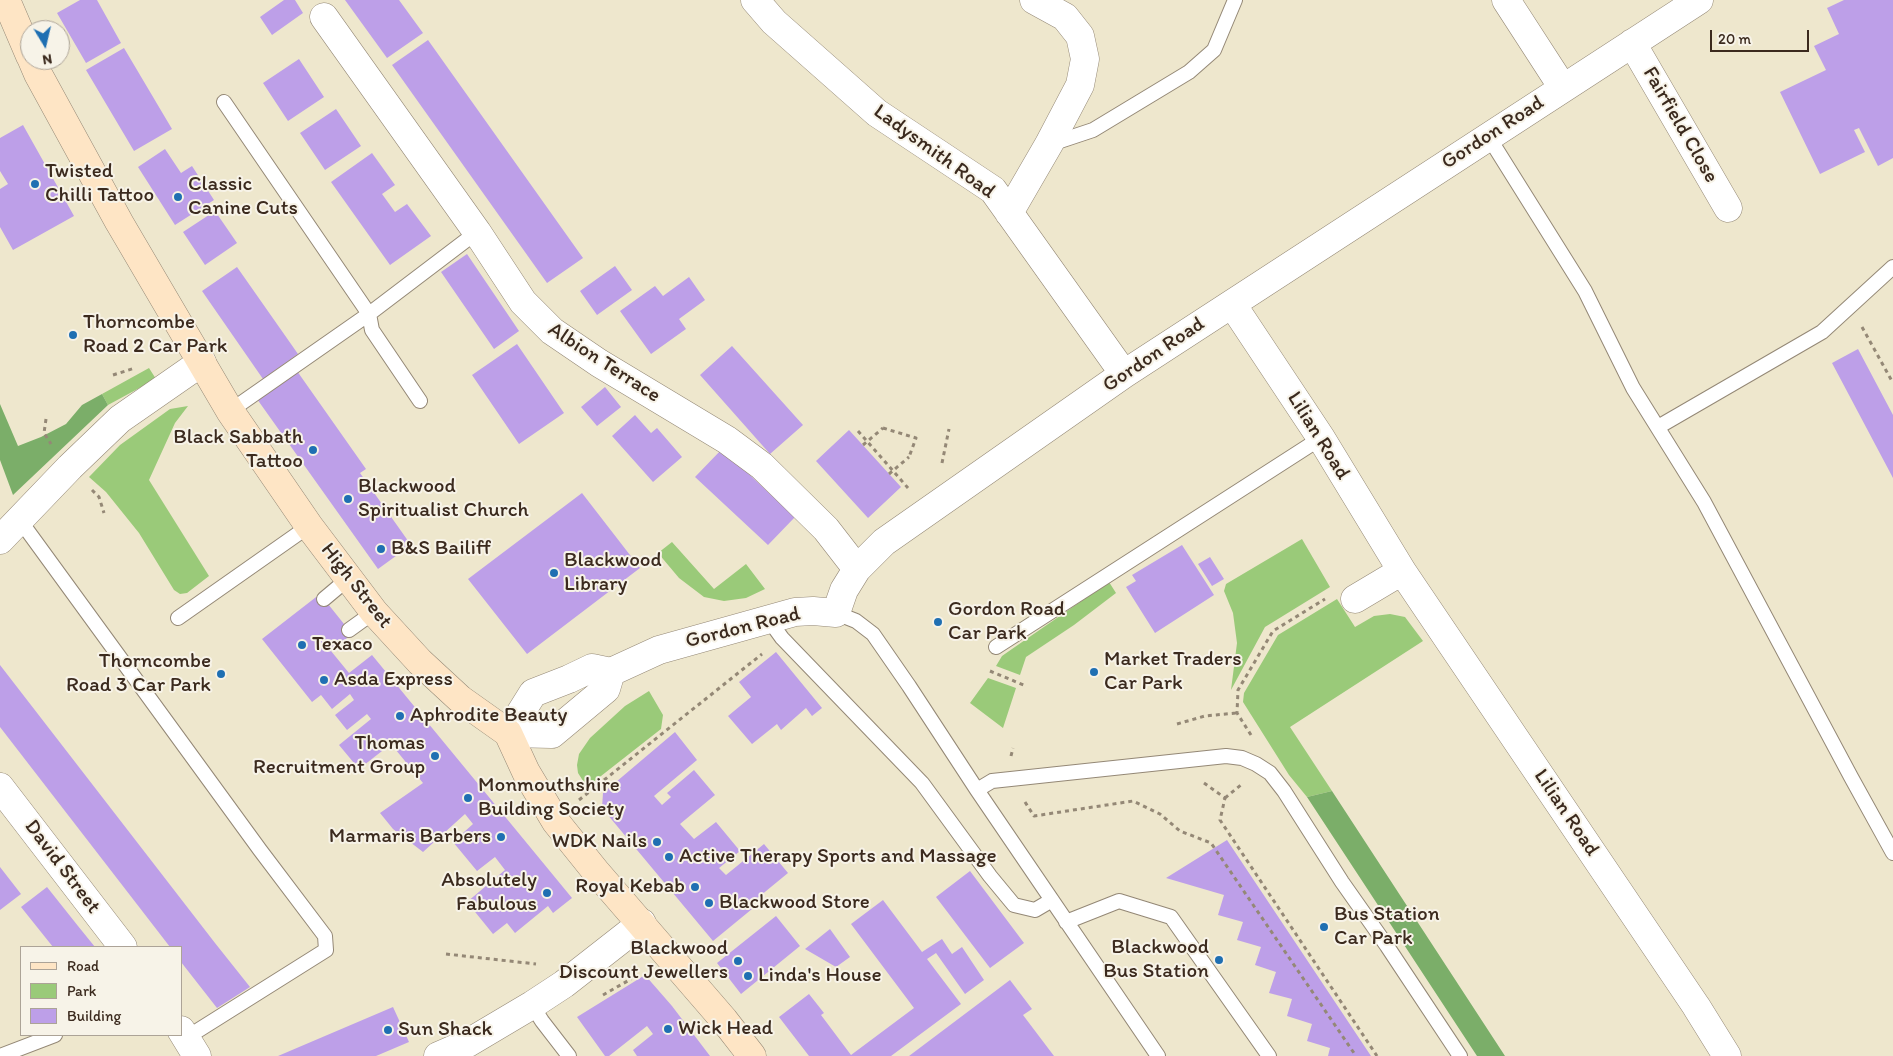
<!DOCTYPE html>
<style>
body{margin:0}
#map{position:relative;width:1893px;height:1056px;overflow:hidden;background:#eee7cd;font-family:Itim,sans-serif}
canvas{display:block}
.legend{position:absolute;left:20px;top:946px;width:162px;height:90px;box-sizing:border-box;background:#f7f3e8;border:1px solid #aca397;margin:0;padding:6px 9px;list-style:none;font-size:15px;color:#3b2a1e}
.legend li{display:flex;align-items:center;gap:10px;height:25px}
.legend b{width:25px;border:1px solid #aca397}
.north{position:absolute;left:20px;top:20px;width:50px;height:50px;box-sizing:border-box;background:#f7f3e8;border:1px solid #aca397;border-radius:50%;rotate:171deg;font-size:14px;font-weight:700;line-height:20px;text-align:center;color:#3b2a1e}
.north::after{content:'';display:block;margin:auto;width:18px;height:22px;background:#1f6fb2;clip-path:polygon(50% 0,100% 100%,50% 72%,0 100%)}
.scale{position:absolute;left:1710px;top:30px;width:99px;height:22px;box-sizing:border-box;border:2px solid #3b2a1e;border-top:0;padding-left:6px;font-size:15px;line-height:18px;white-space:nowrap;color:#3b2a1e;-webkit-text-stroke:4px #f7f3e8;paint-order:stroke}
</style>
<div id="map">
<canvas width="1893" height="1056"></canvas>
<ul class="legend">
<li><b style="height:6px;background:#fee5c5"></b>Road</li>
<li><b style="height:14px;background:#9aca79"></b>Park</li>
<li><b style="height:14px;background:#bd9fe8"></b>Building</li>
</ul>
<div class="north">N</div>
<div class="scale">20 m</div>
</div>
<script>
const g = document.querySelector('canvas').getContext('2d');
g.lineJoin = 'round';
function paint(path, color) { g.fillStyle = color; g.fill(path, 'evenodd'); }
const poly = rows => new Path2D(rows.map(r => 'M' + r).join(''));
function stroke(path, color, width, dash) { g.strokeStyle = color; g.lineWidth = width; g.lineCap = dash ? 'butt' : 'round'; g.setLineDash(dash || []); g.stroke(path); }
function write(font, color, halo, rows, align = 'center') {
  g.font = font + ' Itim,sans-serif'; g.lineWidth = 4; g.setLineDash([]); g.textBaseline = 'middle'; g.strokeStyle = halo; g.fillStyle = color; for (const [text, x, y, turn = 0] of rows) {
    g.save(); g.translate(x, y); g.rotate((+turn || 0) * Math.PI / 180); g.textAlign = isNaN(turn) ? turn : align; if (halo) g.strokeText(text, 0, 0); g.fillText(text, 0, 0); g.restore();
  }
}
paint(poly([
 [149,368,156,379,108,405,102,394],
 [188,406,175,423,149,480,209,576,187,593,180,594,174,590,139,533,106,492,89,477,120,445,170,409],
 [1302,539,1330,587,1265,627,1231,690,1237,643,1233,613,1224,591,1226,584],
 [672,542,714,589,746,564,765,589,746,598,724,601,704,597,679,578,658,553],
 [1109,582,1116,593,1074,625,1026,657,1020,675,996,666,1002,656,1012,649],
 [1337,599,1355,627,1374,616,1390,614,1405,617,1423,641,1290,727,1332,791,1307,797,1289,775,1243,702,1244,693,1278,635],
 [988,678,1016,688,1003,728,970,703],
 [649,691,663,715,661,729,587,787,578,773,577,765,579,754,590,738,625,706]
]), '#9aca79');
paint(poly([
 [102,394,108,405,13,495,0,460,0,404,18,446,41,437,66,424,82,405],
 [1332,791,1505,1056,1477,1056,1307,797]
]), '#7bae69');
paint(poly([
 [80,0,97,0,121,43,86,63,57,13],
 [284,0,295,0,303,13,272,35,260,17],
 [345,0,399,0,423,33,387,58],
 [1844,0,1893,0,1893,158,1878,166,1859,128,1854,130,1865,152,1820,174,1780,92,1826,70,1814,46,1839,34,1827,8],
 [428,40,583,258,547,283,392,65],
 [124,48,172,129,134,151,86,70],
 [299,59,324,97,288,121,263,83],
 [336,109,361,146,325,170,300,133],
 [23,125,74,216,13,250,0,227,0,189,8,184,0,171,0,138],
 [165,149,181,173,192,166,214,200,175,225,138,167],
 [372,153,395,185,382,194,395,212,407,204,431,236,390,265,331,182],
 [215,211,237,243,205,265,183,232],
 [467,254,519,331,494,349,441,272],
 [615,266,632,290,597,315,580,291],
 [237,267,298,354,263,379,202,291],
 [689,277,705,300,679,319,686,329,651,354,620,311,655,286,663,296],
 [517,344,564,413,519,444,472,375],
 [732,346,803,425,770,454,700,375],
 [1858,349,1893,415,1893,478,1832,363],
 [297,371,366,469,360,473,411,545,378,569,257,399],
 [605,387,621,407,597,426,581,407],
 [635,415,651,433,657,428,682,457,653,482,612,436],
 [849,430,901,487,868,518,816,461],
 [722,449,795,517,768,545,695,477],
 [582,493,640,568,527,654,468,579],
 [1182,545,1214,595,1155,633,1126,587,1136,581,1132,575],
 [1210,557,1224,579,1212,586,1198,564],
 [320,594,352,634,331,651,349,673,372,655,572,898,553,913,548,906,515,933,507,923,493,934,467,902,505,870,495,857,477,871,453,842,473,824,465,814,423,852,393,829,380,813,423,783,391,744,359,769,339,745,371,719,367,714,347,730,335,715,354,700,350,694,332,709,321,695,312,702,262,639],
 [776,652,822,708,812,716,806,708,781,730,777,724,752,744,728,716,751,697,739,682],
 [0,665,215,943,250,987,217,1008,181,962,181,947,170,947,0,727],
 [675,732,697,760,654,796,662,805,671,797,667,793,694,770,715,795,680,824,694,839,716,822,740,851,719,868,726,875,764,844,788,873,749,905,752,909,713,941,602,808,603,793],
 [1227,840,1371,1056,1328,1056,1330,1048,1307,1041,1312,1024,1287,1016,1292,999,1269,993,1276,972,1255,965,1261,947,1237,940,1243,922,1218,915,1224,895,1166,878],
 [0,867,21,894,0,910],
 [970,871,1024,943,990,968,936,897],
 [47,887,78,926,95,947,53,947,21,907],
 [883,900,922,952,942,939,952,954,962,947,984,980,965,994,936,953,927,959,961,1004,891,1056,809,1056,779,1017,809,994,824,1013,821,1015,851,1055,914,1008,851,924],
 [776,916,800,946,741,994,717,963],
 [830,929,850,957,836,967,805,949],
 [645,975,672,1006,710,1056,637,1056,633,1050,653,1034,647,1026,609,1056,605,1056,577,1017],
 [1010,980,1032,1009,1023,1015,1054,1056,909,1056],
 [393,1007,409,1042,376,1056,278,1056]
]), '#bd9fe8');
const lane = poly([
 [224,102,369,314,372,330,420,401],
 [1488,136,1585,291,1633,388,1704,502,1851,777,1893,853],
 [1051,144,1093,130,1189,72,1214,50,1235,0],
 [230,411,369,314,477,232],
 [1658,427,1822,332,1893,267],
 [17,523,27,530,260,850,325,936,326,950,186,1038],
 [324,599,349,578],
 [836,613,856,621,873,634,909,686,977,790,1158,1056],
 [178,618,309,526],
 [769,620,782,638,922,783,990,876,1014,905,1035,910,1052,900],
 [349,630,374,612],
 [996,647,1321,438],
 [977,790,992,781,1226,756,1242,758,1256,764,1270,773,1284,791,1342,882,1387,946,1460,1056],
 [1066,922,1119,901,1171,917,1269,1056],
 [532,1005,542,1021,569,1056],
 [0,1056,55,1035]
]);
const street = poly([
 [755,0,774,22,877,113,993,190,1124,374],
 [1506,0,1563,88],
 [324,17,477,232,523,302,552,331,599,363,727,440,762,466,826,529,857,569],
 [1632,43,1728,208],
 [1009,213,1049,144,1080,85,1085,59,1080,36,1065,17,1034,0],
 [1232,304,1321,438,1402,571,1696,1006,1727,1056],
 [0,540,70,467,120,419,202,362],
 [1355,599,1402,571],
 [508,733,533,693,569,679,592,668,611,672,659,650,795,612,813,611,836,613,844,590,857,569,884,542,1124,374,1699,0],
 [508,733,552,734,606,689,611,672],
 [0,787,123,947],
 [181,1030,197,1056],
 [438,1056,468,1043,532,1005,564,984,642,923]
]);
const secondary = poly([
 [6,0,30,56],
 [32,60,38,74,119,222,230,411,309,526,374,612,420,662,460,699,508,733,526,772,556,822,597,873,724,1020,752,1056]
]);
stroke(lane, '#948876', 16);
stroke(street, '#948876', 29);
stroke(secondary, '#948876', 29);
stroke(poly([
 [1862,327,1893,383],
 [113,375,135,368],
 [46,419,44,433,51,444],
 [883,428,916,438,909,457],
 [858,431,908,488],
 [942,463,949,429],
 [92,490,99,497,104,513],
 [990,671,1026,686],
 [1177,724,1205,716,1237,713],
 [1251,735,1237,713,1238,690,1273,631,1325,599],
 [1011,756,1013,748],
 [1204,783,1225,798,1220,820,1377,1056],
 [1225,798,1242,784],
 [579,800,762,654],
 [1025,802,1034,816,1133,801,1160,814,1180,831,1211,843,1356,1056],
 [446,954,536,964],
 [603,995,631,979]
]), '#948876', 3, [4, 4]);
stroke(lane, '#fff', 14);
stroke(street, '#fff', 28);
stroke(secondary, '#fee5c5', 28);
stroke(poly([
 [863,445,883,428],
 [889,474,909,457]
]), '#948876', 3, [4, 4]);
for (const [x, y, r, color] of [
 [35,184,5,"#1f6fb2"],
 [178,197,5,"#1f6fb2"],
 [73,335,5,"#1f6fb2"],
 [313,450,5,"#1f6fb2"],
 [348,499,5,"#1f6fb2"],
 [381,549,5,"#1f6fb2"],
 [554,573,5,"#1f6fb2"],
 [938,622,5,"#1f6fb2"],
 [302,645,5,"#1f6fb2"],
 [1094,672,5,"#1f6fb2"],
 [221,674,5,"#1f6fb2"],
 [324,680,5,"#1f6fb2"],
 [400,716,5,"#1f6fb2"],
 [435,756,5,"#1f6fb2"],
 [468,798,5,"#1f6fb2"],
 [501,837,5,"#1f6fb2"],
 [657,842,5,"#1f6fb2"],
 [669,857,5,"#1f6fb2"],
 [695,887,5,"#1f6fb2"],
 [547,893,5,"#1f6fb2"],
 [709,903,5,"#1f6fb2"],
 [1324,927,5,"#1f6fb2"],
 [1219,960,5,"#1f6fb2"],
 [738,961,5,"#1f6fb2"],
 [748,976,5,"#1f6fb2"],
 [668,1029,5,"#1f6fb2"],
 [388,1030,5,"#1f6fb2"]
]) { const dot = new Path2D(); dot.arc(x, y, r, 0, 2 * Math.PI); g.fillStyle = color; g.fill(dot); stroke(dot, '#f7f3e8', 2); }
write('21px', '#3b2a1e', '#f7f3e8', [
 ["Fairfield Close",1680,125,60],
 ["Gordon Road",1493,133,-33],
 ["Ladysmith Road",934,152,36],
 ["Gordon Road",1154,355,-34],
 ["Albion Terrace",604,363,33],
 ["Lilian Road",1318,436,58],
 ["High Street",356,586,52],
 ["Gordon Road",743,628,-14],
 ["Lilian Road",1566,813,56],
 ["David Street",62,867,53]
]);
write('21px', '#3b2a1e', '#f7f3e8', [
 ["Twisted",45,172],
 ["Chilli Tattoo",45,196],
 ["Classic",188,185],
 ["Canine Cuts",188,209],
 ["Thorncombe",83,323],
 ["Road 2 Car Park",83,347],
 ["Black Sabbath",303,438,"right"],
 ["Tattoo",303,462,"right"],
 ["Blackwood",358,487],
 ["Spiritualist Church",358,511],
 ["B&S Bailiff",391,549],
 ["Blackwood",564,561],
 ["Library",564,585],
 ["Gordon Road",948,610],
 ["Car Park",948,634],
 ["Texaco",312,645],
 ["Market Traders",1104,660],
 ["Car Park",1104,684],
 ["Thorncombe",211,662,"right"],
 ["Road 3 Car Park",211,686,"right"],
 ["Asda Express",334,680],
 ["Aphrodite Beauty",410,716],
 ["Thomas",425,744,"right"],
 ["Recruitment Group",425,768,"right"],
 ["Monmouthshire",478,786],
 ["Building Society",478,810],
 ["Marmaris Barbers",491,837,"right"],
 ["WDK Nails",647,842,"right"],
 ["Active Therapy Sports and Massage",679,857],
 ["Absolutely",537,881,"right"],
 ["Fabulous",537,905,"right"],
 ["Royal Kebab",685,887,"right"],
 ["Blackwood Store",719,903],
 ["Bus Station",1334,915],
 ["Car Park",1334,939],
 ["Blackwood",1209,948,"right"],
 ["Bus Station",1209,972,"right"],
 ["Blackwood",728,949,"right"],
 ["Discount Jewellers",728,973,"right"],
 ["Linda's House",758,976],
 ["Wick Head",678,1029],
 ["Sun Shack",398,1030]
], 'left');
</script>
